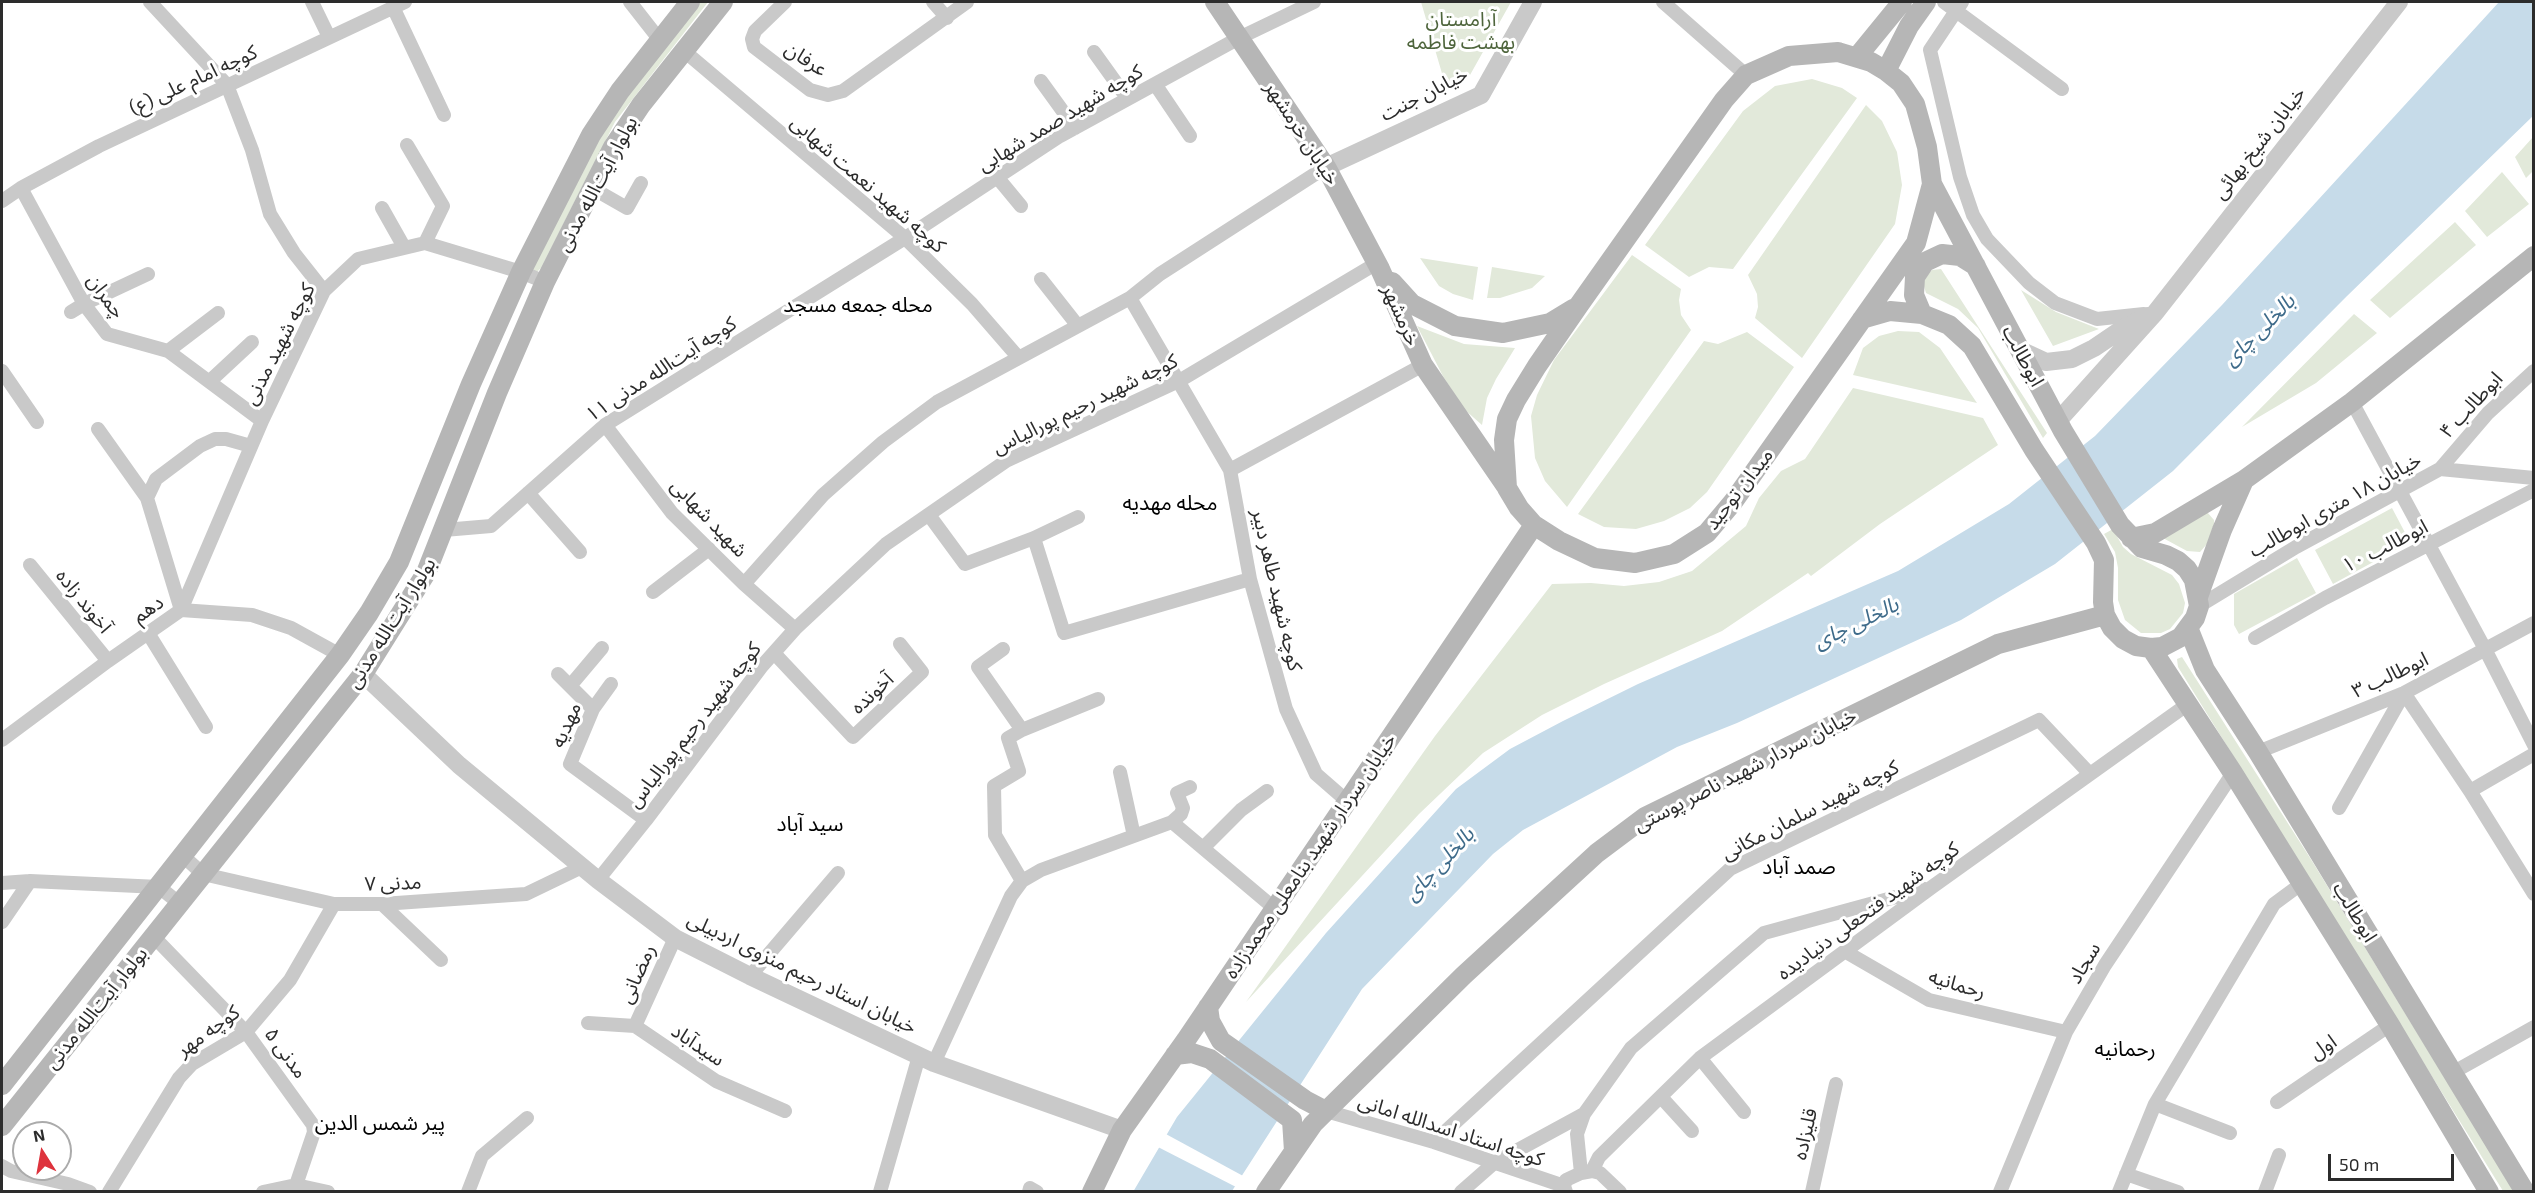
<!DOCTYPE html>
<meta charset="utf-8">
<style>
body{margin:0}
#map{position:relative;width:2535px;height:1193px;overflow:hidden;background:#fff;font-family:"Exo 2",sans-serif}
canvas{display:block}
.frame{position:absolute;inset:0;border:3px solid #2c2c2c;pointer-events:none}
.north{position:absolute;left:12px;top:1121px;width:60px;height:60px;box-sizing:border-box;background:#fff;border:2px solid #ababab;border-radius:50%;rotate:349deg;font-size:16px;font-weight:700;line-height:24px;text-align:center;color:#2c2c2c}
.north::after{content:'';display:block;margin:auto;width:21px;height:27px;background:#de333d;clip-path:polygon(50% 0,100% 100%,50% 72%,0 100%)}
.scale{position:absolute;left:2328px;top:1154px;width:126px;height:27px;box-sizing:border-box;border:3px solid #2c2c2c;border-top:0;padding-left:8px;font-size:18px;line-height:21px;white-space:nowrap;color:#2c2c2c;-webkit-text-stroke:4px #fff;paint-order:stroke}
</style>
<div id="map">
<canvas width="2535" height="1193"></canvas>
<div class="frame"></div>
<div class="north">N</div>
<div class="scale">50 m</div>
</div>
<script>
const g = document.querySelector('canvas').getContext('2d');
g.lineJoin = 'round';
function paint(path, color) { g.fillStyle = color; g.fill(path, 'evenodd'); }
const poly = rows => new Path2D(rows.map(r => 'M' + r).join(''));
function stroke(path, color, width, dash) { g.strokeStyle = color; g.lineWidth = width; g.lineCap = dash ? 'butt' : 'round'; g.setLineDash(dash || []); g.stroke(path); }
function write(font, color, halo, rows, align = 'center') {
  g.font = font + ' "Exo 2","Noto Sans Arabic",sans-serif'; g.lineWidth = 6; g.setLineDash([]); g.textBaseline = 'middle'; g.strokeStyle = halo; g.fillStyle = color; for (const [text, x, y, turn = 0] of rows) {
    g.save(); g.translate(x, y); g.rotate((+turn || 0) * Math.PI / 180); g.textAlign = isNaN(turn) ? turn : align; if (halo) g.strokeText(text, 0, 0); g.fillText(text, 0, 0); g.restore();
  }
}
paint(poly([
 [697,2,708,2,615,122,541,268,537,272,532,270,608,119],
 [1421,2,1511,2,1470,75,1446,87],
 [1812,79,1842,88,1857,98,1733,269,1709,267,1689,277,1645,245,1743,111,1775,86],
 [1866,105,1882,121,1897,152,1902,185,1895,224,1802,358,1755,318,1758,307,1757,294,1748,275],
 [2533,137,2533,171,2526,178,2515,157],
 [2502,172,2529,204,2487,237,2465,211],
 [2455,222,2476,245,2390,318,2370,300],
 [1632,255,1681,289,1679,300,1681,315,1691,330,1567,507,1545,481,1535,458,1531,416,1537,395,1554,360],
 [1420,258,1478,267,1473,300,1453,294,1439,286],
 [1492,267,1545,276,1532,288,1500,298,1487,298],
 [1941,269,2047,433,2043,438,1978,328,1958,309,1926,293,1923,283,1925,276,1932,270],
 [2021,290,2056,312,2099,329,2053,346],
 [2354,314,2377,333,2316,383,2242,427],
 [1417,326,1464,344,1515,348,1496,379,1487,398,1482,425,1465,410,1444,378],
 [1898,331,1919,332,1940,348,1977,403,1853,375,1863,348,1879,336],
 [1747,332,1794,367,1707,492,1690,508,1664,521,1636,529,1604,527,1578,514,1704,341,1718,344],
 [1853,388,1983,418,1998,445,1880,524,1811,576,1808,573,1722,631,1604,684,1542,715,1483,753,1419,814,1246,1002,1435,736,1552,584,1591,583,1624,586,1659,582,1692,571,1746,526,1759,498,1781,471,1805,459],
 [2392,508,2410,542,2333,584,2315,550],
 [2207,512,2214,520,2214,524,2207,544,2200,552,2187,551,2163,538],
 [2113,529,2123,547,2131,554,2172,575,2179,584,2185,603,2183,613,2170,629,2161,633,2141,633,2125,620,2118,600,2118,568,2115,552,2104,534],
 [2297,558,2316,593,2239,634,2234,625,2234,594],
 [2182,657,2312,861,2514,1191,2503,1191,2178,667,2177,659]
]), '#e2e9da');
paint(poly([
 [2499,2,2533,2,2533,116,2347,296,2173,471,2055,564,1961,620,1737,723,1677,747,1523,830,1493,854,1362,989,1232,1191,1133,1192,1177,1117,1326,933,1456,789,1510,749,1563,721,1638,684,1898,571,2009,504,2095,436,2222,305]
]), '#c6dbe9');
paint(poly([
 [1164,1133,1245,1177,1238,1188,1156,1146]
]), '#fff');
stroke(poly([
 [150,2,227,85,252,150,270,214,294,253,324,291],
 [312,2,329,37],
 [630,2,659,39],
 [785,2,755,31,752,39,754,47,810,90,828,95,843,91,967,2],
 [933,2,947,18],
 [1663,2,1746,75],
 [1944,2,2062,89],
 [1962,2,1930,50,1960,177,1973,215,1987,239,2029,283,2055,303,2097,319,2144,314],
 [393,7,444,115],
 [683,50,905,238,972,304,1018,357],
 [1094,52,1127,98],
 [1041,81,1075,128],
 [1155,84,1190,136],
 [407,145,443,206,425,243],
 [997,177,1021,206],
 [21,188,84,304,107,334,168,351,262,421],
 [592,188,627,208,641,183],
 [2,201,21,188,99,146,405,2],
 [382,208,404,247],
 [1041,279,1078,326],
 [1130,298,1160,274,1326,167],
 [71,312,84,304,148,274],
 [168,351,218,313],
 [2,371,37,422],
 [210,381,252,342],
 [2352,402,2485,649,2534,745],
 [605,425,672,513,744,584,795,629],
 [98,429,147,498],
 [2440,469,2488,413,2534,371],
 [1230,470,1423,365],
 [528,493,580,552],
 [929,515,965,564,1034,538,1078,517],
 [444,530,491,526,605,425,905,238,1060,136,1239,38,1314,2],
 [1034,538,1064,633,1250,579],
 [30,565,108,661],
 [744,584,823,495,883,442,937,402,1130,298,1230,470,1250,579,1286,709,1316,774,1347,801],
 [653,592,709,549],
 [2199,606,2296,547,2440,469,2534,478],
 [181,610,262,421,324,291,358,259,425,243,521,272,545,282],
 [181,610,147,498,156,479,200,446,215,439,226,439,251,446],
 [148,633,206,727],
 [2255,638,2325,598,2534,490],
 [1003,649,978,667,1022,730,1008,738,1019,771,994,786,995,835,1022,881],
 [774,653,853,737,922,672,900,644],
 [558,674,593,709],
 [611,684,593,709,570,764,646,820],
 [570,686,602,648],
 [1022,730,1098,699],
 [2,740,108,661,181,610,252,615,291,628,340,655],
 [2258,752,2404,693,2534,623],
 [1120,772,1134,836],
 [2470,791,2534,754],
 [2339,808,2404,693,2470,791,2534,894],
 [1172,822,1181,814,1183,808,1177,793,1190,787],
 [1203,848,1241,810,1267,791],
 [183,856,203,874,334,904,382,904,526,894,582,867],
 [598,880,646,820,762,666,795,629,886,544,1006,461,1179,381,1377,263],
 [2,883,30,881,159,887,179,903],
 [382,904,441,960],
 [2,922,30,881],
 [154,937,246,1032,313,1125,314,1132,296,1185],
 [1846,952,1929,1000,2066,1032],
 [750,976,838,873],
 [588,1023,635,1026,716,1081,785,1111],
 [635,1026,675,938],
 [1700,1058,1744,1112],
 [934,1063,1011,896,1022,881,1041,870,1172,822,1274,908],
 [2452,1073,2534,1027],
 [1661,1097,1692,1131],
 [2277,1102,2390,1025],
 [2155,1104,2230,1133],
 [1326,1111,1434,1142,1564,1186],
 [1434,1142,1730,869,2039,720,2090,774],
 [2,1166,11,1171,68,1184,90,1192],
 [1592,1171,1599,1157,1700,1058,1932,887,2188,704],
 [1581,1173,1577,1134,1584,1114,1631,1048,1764,933,1925,889],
 [2126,1174,2178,1192],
 [109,1192,179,1078,192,1064,246,1032,290,980,334,904],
 [263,1192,296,1185,328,1192],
 [468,1192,482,1156,527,1118],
 [880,1192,919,1056],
 [1029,1192,1030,1188,1037,1192],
 [1461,1192,1494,1163,1584,1114],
 [1566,1192,1564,1186,1566,1180,1581,1173,1592,1171,1600,1173,1620,1192],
 [1812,1192,1836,1084],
 [2000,1192,2066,1032,2105,965,2233,773],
 [2119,1192,2155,1104,2274,904,2301,884],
 [2265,1192,2279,1155]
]), '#c9c9c9', 14);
stroke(poly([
 [1326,167,1481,95,1533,2],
 [2020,350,2046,362,2072,359,2094,348,2125,327,2148,316],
 [2058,421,2155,313,2399,2],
 [363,674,459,765,598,880,675,938,750,976,934,1063,1122,1130]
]), '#c9c9c9', 18);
stroke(poly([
 [1215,2,1326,167,1380,269,1423,365,1506,486],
 [1838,52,1871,62,1886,71,1901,83,1915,104,1927,147,1932,184,1916,243,1733,502,1707,533,1674,554,1635,563,1595,558,1559,541,1534,525,1519,508,1507,488,1504,440,1507,419,1516,400,1537,366,1579,305,1724,100,1746,75,1789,56,1838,52],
 [1857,57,1902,2],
 [1886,71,1909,26,1926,2],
 [1392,282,1412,304,1455,326,1503,333,1550,323,1573,309],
 [1922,314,1914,295,1915,277,1925,262,1942,254,1960,256,1976,266],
 [1862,319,1890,311,1922,314,1949,325,1972,346,2034,450,2096,543,2104,560,2103,602,2105,615,2112,628,2123,639,2136,646,2151,648,2162,647,2181,637,2195,618,2199,606,2194,580,2187,569,2178,561,2166,555,2142,548,2120,525,2063,431,1932,184],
 [2131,538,2155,533,2244,480,2352,402,2534,256],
 [2198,597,2222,530,2244,480],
 [2189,630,2205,670,2258,752,2525,1192],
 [2151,648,2233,773,2390,1025,2489,1192],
 [1208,1007,1210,1021,1221,1041,1305,1100,1326,1111],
 [1175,1055,1192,1053,1210,1059,1292,1120,1294,1151],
 [2,1085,340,655,369,613,399,562,471,384,521,272,591,135,620,91,690,2],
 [2,1126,363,674,426,573,497,393,545,282,613,147,641,105,723,2],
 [1092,1192,1122,1130,1186,1040,1534,525],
 [1266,1192,1313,1124,1464,975,1597,853,1645,817,1998,644,2105,615]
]), '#b6b6b6', 20);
write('20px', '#4e653c', '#fff', [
 ["آرامستان",1461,19],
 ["بهشت فاطمه",1461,42]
]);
write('20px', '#2c2c2c', '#fff', [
 ["عرفان",806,59,33],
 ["کوچه امام علی (ع)",193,80,-25],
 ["خیابان جنت",1424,94,-27],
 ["کوچه شهید صمد شهابی",1060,118,-31],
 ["خیابان خرمشهر",1302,133,57],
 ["خیابان شیخ بهائی",2259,143,-52],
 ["بولوار آیت‌الله مدنی",597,184,-62],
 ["کوچه شهید نعمت شهابی",868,184,41],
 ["چمران",106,296,54],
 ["خرمشهر",1401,315,66],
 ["کوچه شهید مدنی",279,344,-63],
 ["ابوطالب",2023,356,62],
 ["کوچه آیت‌الله مدنی ۱۱",661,369,-33],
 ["کوچه شهید رحیم پورالیاس",1085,404,-26],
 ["ابوطالب ۴",2471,405,-47],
 ["میدان توحید",1739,489,-52],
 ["خیابان ۱۸ متری ابوطالب",2335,505,-29],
 ["شهید شهابی",709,518,46],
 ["ابوطالب ۱۰",2385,546,-27],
 ["کوچه شهید طاهر دبیر",1277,590,77],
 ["آخوند زاده",84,601,51],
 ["دهم",148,609,-35],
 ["بولوار آیت‌الله مدنی",391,623,-58],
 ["ابوطالب ۳",2390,675,-25],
 ["آخونده",872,693,-43],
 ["مهدیه",566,725,-66],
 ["کوچه شهید رحیم پورالیاس",694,725,-52],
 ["خیابان سردار شهید ناصر پوستی",1745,770,-27],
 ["کوچه شهید سلمان مکانی",1810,810,-27],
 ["خیابان سردار شهید بنامعلی محمدزاده",1310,856,-56],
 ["مدنی ۷",393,883,-2],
 ["کوچه شهید فتحعلی دنیادیده",1868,911,-36],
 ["ابوطالب",2355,912,59],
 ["سجاد",2084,963,-59],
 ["خیابان استاد رحیم منزوی اردبیلی",802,973,26],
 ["رمضانی",637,974,-66],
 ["رحمانیه",1957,984,17],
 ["بولوار آیت‌الله مدنی",96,1008,-51],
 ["کوچه مهر",208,1031,-36],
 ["سیدآباد",698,1045,34],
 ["اول",2323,1047,-34],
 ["مدنی ۵",286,1053,54],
 ["کوچه استاد اسدالله امانی",1451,1130,18],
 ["قلیزاده",1805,1134,-77]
]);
write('21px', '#000', '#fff', [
 ["محله جمعه مسجد",858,305],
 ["محله مهدیه",1170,503],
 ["سید آباد",810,824],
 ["صمد آباد",1799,867],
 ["رحمانیه",2125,1049],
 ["پیر شمس الدین",380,1123]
]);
write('italic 21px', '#3e6b8a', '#fff', [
 ["بالخلی چای",2259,330,-45],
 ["بالخلی چای",1856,623,-26],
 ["بالخلی چای",1439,864,-47]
]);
</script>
